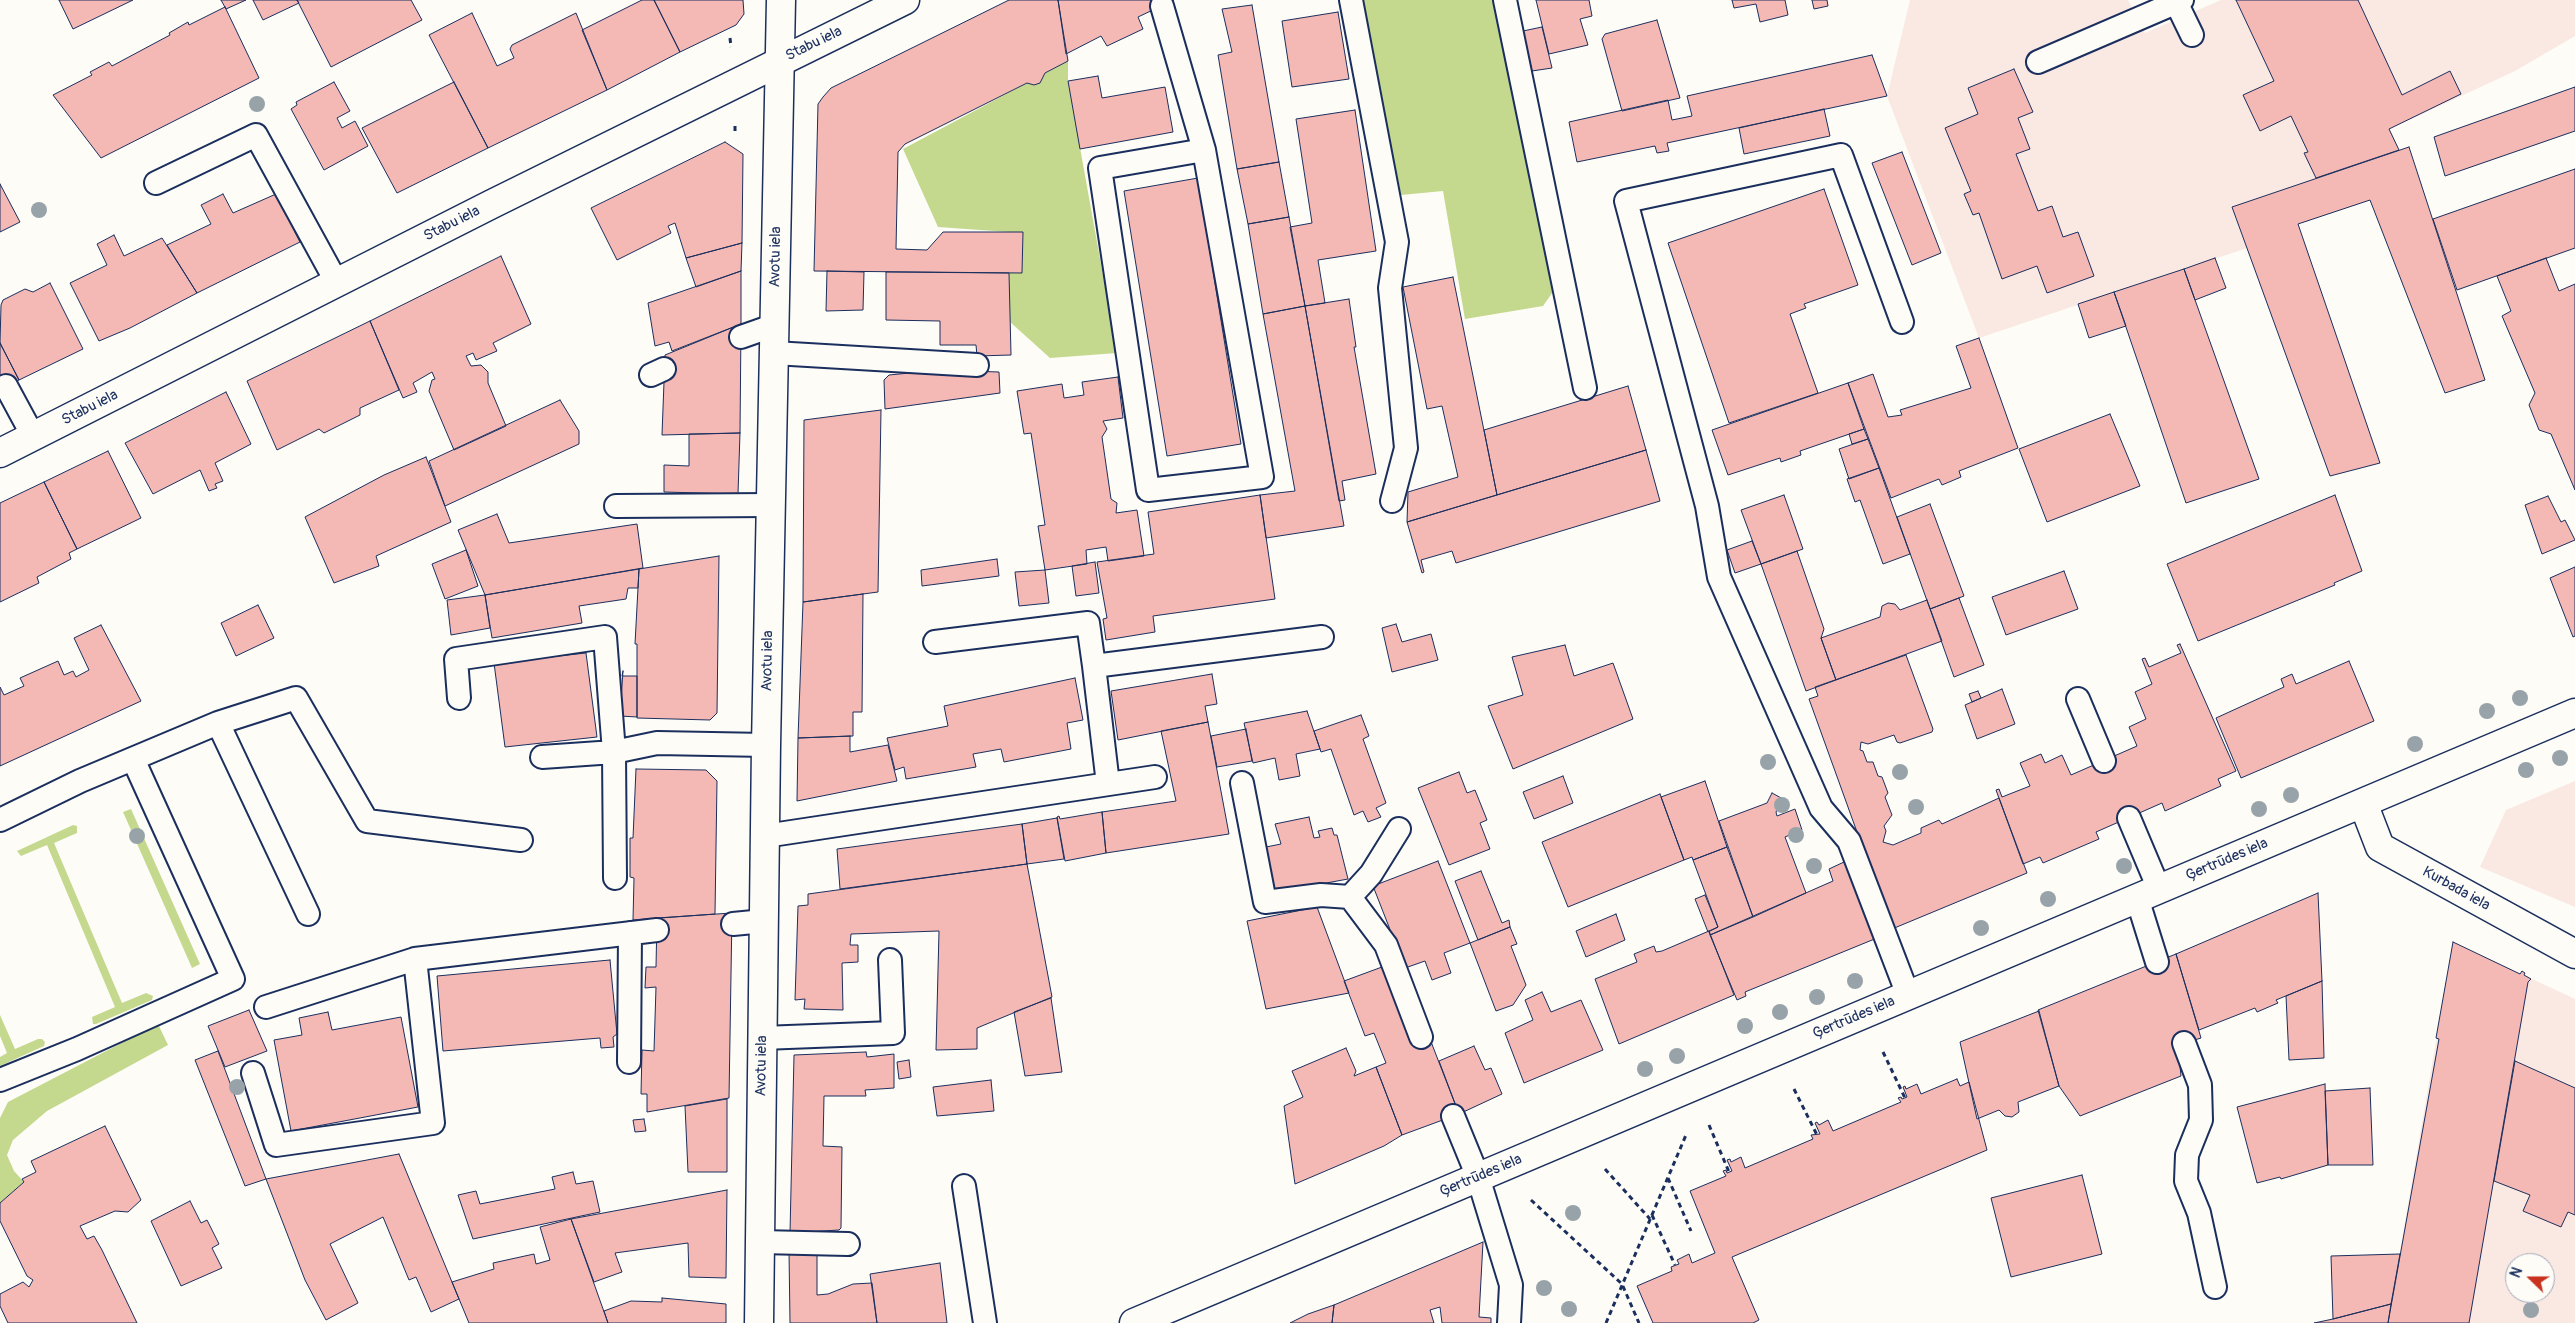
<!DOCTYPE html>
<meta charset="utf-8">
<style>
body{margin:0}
#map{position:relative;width:2575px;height:1323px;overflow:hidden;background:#fdfcf7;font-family:Pangolin,sans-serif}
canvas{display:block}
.north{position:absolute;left:2505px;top:1253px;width:50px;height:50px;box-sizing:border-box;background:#fdfcf7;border:1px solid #a3aaba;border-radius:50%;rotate:292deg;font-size:14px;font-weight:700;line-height:20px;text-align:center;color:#1b2f5e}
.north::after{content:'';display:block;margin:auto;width:18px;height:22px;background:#c8321e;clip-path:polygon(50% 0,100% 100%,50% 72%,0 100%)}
</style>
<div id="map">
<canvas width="2575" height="1323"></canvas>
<div class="north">N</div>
</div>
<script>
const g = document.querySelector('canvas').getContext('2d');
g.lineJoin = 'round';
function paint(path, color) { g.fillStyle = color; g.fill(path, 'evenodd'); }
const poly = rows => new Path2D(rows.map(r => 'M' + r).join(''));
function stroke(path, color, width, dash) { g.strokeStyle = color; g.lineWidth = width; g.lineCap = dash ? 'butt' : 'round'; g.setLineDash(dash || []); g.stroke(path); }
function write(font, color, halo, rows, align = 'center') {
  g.font = font + ' Pangolin,sans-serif'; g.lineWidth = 4.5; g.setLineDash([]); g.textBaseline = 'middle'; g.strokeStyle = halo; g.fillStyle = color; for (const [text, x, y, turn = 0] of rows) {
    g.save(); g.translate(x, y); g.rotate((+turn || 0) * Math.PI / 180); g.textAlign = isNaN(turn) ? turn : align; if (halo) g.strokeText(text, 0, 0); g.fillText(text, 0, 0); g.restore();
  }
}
paint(poly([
 [1910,0,2128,0,2145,33,2221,0,2575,0,2575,36,2515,71,2390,129,2399,150,2233,207,2247,248,1979,338,1887,96],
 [2575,781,2575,907,2480,867,2506,810],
 [2453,942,2575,999,2575,1323,2319,1323,2391,1304],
 [2515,1263,2545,1263,2545,1293,2515,1293]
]), '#fae8e3');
paint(poly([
 [1360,0,1497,0,1557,286,1543,306,1465,319,1443,191,1401,195],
 [1068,61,1068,81,1117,353,1050,358,1009,321,1009,273,1022,273,1023,233,938,227,903,149],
 [131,809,200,964,192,968,123,812],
 [73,825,77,826,77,833,54,843,122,1003,146,993,153,996,152,1000,96,1024,93,1024,92,1017,115,1007,47,845,21,856,17,851],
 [0,1015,15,1049,38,1039,42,1039,45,1042,44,1046,0,1066,0,1057,7,1053,0,1036],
 [158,1024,168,1045,47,1111,13,1140,7,1155,14,1171,24,1182,0,1203,0,1118,8,1102]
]), '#c5d98e');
const building = poly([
 [59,0,133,0,73,29,59,0],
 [221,0,246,0,226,9,221,0],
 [253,0,297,0,299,3,263,20,253,0],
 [297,0,411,0,422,20,331,67,297,0],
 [642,0,654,0,680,52,607,90,582,30,642,0],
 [654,0,743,0,744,14,736,25,680,52,654,0],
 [1009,0,1058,0,1068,61,1045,73,1040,83,1034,85,1027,83,905,144,898,152,896,249,927,250,943,232,1023,232,1022,273,814,271,818,104,823,97,831,88,1009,0],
 [1058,0,1174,0,1138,17,1143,29,1107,46,1101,36,1066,54,1058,0],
 [1536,0,1589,0,1592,16,1580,19,1588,45,1549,54,1536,0],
 [1732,0,1785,0,1788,15,1760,22,1756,4,1734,8,1732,0],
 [1812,0,1827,0,1828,6,1814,9,1812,0],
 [2236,0,2358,0,2402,95,2450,71,2461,94,2389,129,2399,150,2316,178,2304,153,2308,152,2291,116,2260,131,2243,95,2274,81,2236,0],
 [1252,5,1279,162,1237,169,1218,55,1232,52,1222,9,1252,5],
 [225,7,259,78,101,158,53,95,92,75,90,72,109,62,112,66,170,35,169,33,188,22,189,25,225,7],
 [1338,12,1349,79,1292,87,1282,21,1338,12],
 [472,13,497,66,514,58,510,49,512,45,576,13,607,90,488,148,429,35,472,13],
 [1657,20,1680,98,1622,111,1602,39,1605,34,1657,20],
 [1542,27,1552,68,1532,71,1523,31,1542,27],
 [1872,55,1887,96,1667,143,1669,151,1657,153,1655,146,1577,162,1569,122,1668,100,1672,120,1692,116,1687,96,1872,55],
 [2014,69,2033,112,2018,118,2030,149,2016,154,2038,211,2052,206,2063,237,2078,232,2094,276,2047,293,2037,266,2002,279,1979,213,1973,215,1964,194,1971,191,1945,128,1978,114,1968,88,2014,69],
 [1098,76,1102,98,1165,87,1173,132,1080,149,1068,81,1098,76],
 [334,82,350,111,337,118,342,128,355,121,368,146,324,170,291,109,297,105,296,102,334,82],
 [454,82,488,148,397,193,362,128,454,82],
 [2575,87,2575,131,2445,176,2434,137,2575,87],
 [1824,109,1830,136,1744,154,1739,128,1824,109],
 [1355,110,1376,251,1318,260,1325,303,1305,306,1290,227,1312,223,1296,119,1355,110],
 [725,142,743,154,742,243,686,258,675,223,668,226,671,233,617,260,591,208,725,142],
 [2409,147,2485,380,2445,393,2370,200,2298,224,2380,463,2330,476,2232,207,2409,147],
 [1902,152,1941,253,1912,265,1872,163,1902,152],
 [1279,162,1289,217,1248,224,1237,169,1279,162],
 [2575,169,2575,248,2457,290,2433,219,2575,169],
 [1198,178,1241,444,1167,456,1124,191,1198,178],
 [0,184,20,222,0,232,0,184],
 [1824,189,1858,285,1804,304,1806,308,1790,314,1818,393,1729,423,1668,243,1824,189],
 [223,194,233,213,276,194,300,242,197,293,167,245,211,224,201,205,223,194],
 [1289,217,1305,306,1263,314,1248,224,1289,217],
 [114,235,124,256,162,238,197,293,130,328,99,341,70,283,107,265,97,244,114,235],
 [742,243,741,271,696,287,686,258,742,243],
 [501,256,531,324,493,343,497,351,476,360,473,353,466,356,471,366,481,365,488,372,488,383,506,426,454,450,429,391,432,380,435,379,432,372,413,383,417,392,403,398,370,321,501,256],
 [2215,258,2226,288,2195,300,2184,269,2215,258],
 [2546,258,2559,291,2575,284,2575,490,2551,434,2539,430,2529,405,2535,393,2502,316,2511,311,2497,276,2546,258],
 [2184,269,2259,479,2186,503,2114,292,2184,269],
 [741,271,741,324,672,351,669,342,655,346,648,303,741,271],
 [827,271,864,272,863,310,826,311,827,271],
 [886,272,1009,273,1011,355,977,356,976,345,940,345,940,321,886,320,886,272],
 [1453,277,1497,495,1407,522,1408,492,1458,477,1442,406,1427,409,1403,287,1453,277],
 [50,283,83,349,19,380,0,343,1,305,3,300,25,289,33,292,50,283],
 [2114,292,2126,326,2089,338,2078,304,2114,292],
 [1349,299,1356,347,1354,347,1376,474,1342,481,1345,500,1339,501,1305,306,1349,299],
 [1305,306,1344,526,1266,538,1260,495,1295,491,1263,314,1305,306],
 [370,321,399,390,360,408,360,415,324,433,319,429,277,450,247,381,370,321],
 [741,324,740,433,662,435,665,355,741,324],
 [1979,338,2018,448,1959,471,1961,477,1942,485,1939,479,1891,498,1848,383,1873,374,1888,417,1902,415,1900,410,1971,388,1956,346,1979,338],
 [0,343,19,380,0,390,0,343],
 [940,370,999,372,1000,393,885,409,884,380,889,375,940,370],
 [1118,377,1123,418,1103,421,1107,429,1102,437,1111,499,1117,503,1116,513,1137,510,1144,556,1108,561,1106,547,1086,550,1087,564,1045,570,1038,526,1045,525,1031,433,1024,434,1017,391,1062,384,1064,398,1084,395,1082,382,1118,377],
 [1848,383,1864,429,1800,451,1801,455,1781,462,1780,458,1728,475,1712,430,1848,383],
 [1628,386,1646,450,1497,495,1484,430,1628,386],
 [226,392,251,444,215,463,223,481,215,484,217,488,209,491,200,470,153,494,125,443,226,392],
 [560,400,579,431,579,444,445,506,429,461,560,400],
 [881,410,878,592,803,602,804,420,881,410],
 [2110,414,2140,486,2047,522,2019,449,2110,414],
 [1864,429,1868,439,1852,444,1849,434,1864,429],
 [740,433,738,494,664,492,664,465,689,466,689,434,740,433],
 [1868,439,1879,468,1849,479,1839,449,1868,439],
 [1646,450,1660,501,1456,563,1452,551,1421,560,1424,572,1422,573,1407,522,1646,450],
 [108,451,141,518,77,549,44,482,108,451],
 [426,457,451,522,376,556,379,566,334,583,305,517,384,475,426,457],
 [1879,468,1910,554,1883,564,1860,500,1855,502,1847,479,1879,468],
 [44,482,77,549,69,553,71,559,37,577,39,583,0,602,0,503,44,482],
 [1260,495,1275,599,1153,616,1155,632,1106,640,1103,619,1107,618,1097,562,1154,554,1148,512,1260,495],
 [1784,495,1803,549,1761,564,1741,510,1784,495],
 [2335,495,2362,571,2334,583,2335,585,2198,641,2167,564,2335,495],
 [2548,496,2561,522,2565,520,2575,540,2542,554,2525,505,2548,496],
 [1930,504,1964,596,1930,609,1897,517,1930,504],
 [497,514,509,543,637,524,643,568,485,595,458,530,497,514],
 [1752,541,1761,564,1735,573,1727,550,1752,541],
 [466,550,478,586,445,599,432,564,466,550],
 [1797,551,1824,629,1821,638,1836,680,1806,691,1761,564,1797,551],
 [719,556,717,713,710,720,637,718,637,644,635,644,639,569,719,556],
 [997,559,999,576,922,586,921,570,997,559],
 [1095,562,1099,593,1076,596,1072,566,1095,562],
 [2575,567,2575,636,2573,637,2550,578,2575,567],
 [639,569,638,588,628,588,626,599,579,606,582,623,492,638,485,595,639,569],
 [1045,570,1049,603,1019,606,1015,572,1045,570],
 [2064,571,2078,609,2006,635,1992,597,2064,571],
 [863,594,862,712,853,712,853,736,798,738,803,602,863,594],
 [485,595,490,628,451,635,447,600,485,595],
 [1959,598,1984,665,1954,677,1930,609,1959,598],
 [1927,600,1942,641,1836,680,1821,638,1880,617,1882,606,1888,603,1895,604,1900,610,1927,600],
 [258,605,274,638,236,656,221,623,258,605],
 [1396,624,1402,642,1431,634,1438,660,1392,672,1382,628,1396,624],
 [101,625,141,701,0,766,0,687,4,695,24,686,20,678,58,661,64,675,73,671,76,677,89,670,74,638,101,625],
 [2180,644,2236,771,2218,779,2221,786,2165,811,2162,803,2096,832,2099,839,2043,863,2040,857,2023,864,1996,790,1999,789,2002,797,2030,786,2020,763,2041,754,2045,763,2062,755,2071,775,2137,746,2129,727,2146,719,2135,692,2152,684,2142,659,2145,658,2149,667,2181,653,2177,645,2180,644],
 [1565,645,1574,676,1613,663,1633,719,1513,769,1488,706,1523,695,1512,657,1565,645],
 [586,653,597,737,505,747,494,663,586,653],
 [1906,655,1933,729,1932,732,1900,743,1897,742,1894,735,1868,744,1861,742,1860,750,1863,751,1867,762,1873,762,1878,776,1882,777,1888,793,1885,797,1892,815,1884,826,1886,831,1883,842,1893,845,1921,833,1921,828,1939,820,1942,824,1999,798,2027,873,1892,929,1809,699,1818,696,1815,687,1906,655],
 [2349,661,2374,721,2241,778,2216,718,2284,687,2281,679,2292,674,2296,684,2349,661],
 [623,671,622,676,637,676,637,717,620,716,623,671],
 [1212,674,1217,704,1205,706,1208,722,1118,740,1111,691,1212,674],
 [1075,678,1083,720,1067,723,1071,749,1004,762,1001,749,973,754,976,767,906,779,904,767,895,770,887,738,948,726,944,706,1075,678],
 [2002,689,2015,724,1977,739,1965,705,2002,689],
 [1978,691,1981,698,1972,702,1969,694,1978,691],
 [1307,711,1320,749,1296,754,1300,776,1279,780,1275,758,1253,763,1244,723,1307,711],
 [1361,715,1369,736,1363,739,1386,803,1376,808,1381,817,1368,822,1363,811,1354,815,1331,749,1321,752,1314,731,1361,715],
 [1208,722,1229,834,1106,853,1102,812,1176,801,1161,731,1208,722],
 [1246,729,1252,761,1217,767,1211,736,1246,729],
 [850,736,850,752,888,745,897,781,797,801,798,738,850,736],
 [636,769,706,770,717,781,715,914,633,920,634,878,630,877,630,838,633,838,636,769],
 [1459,772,1467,793,1475,790,1487,820,1480,823,1490,849,1449,865,1418,788,1459,772],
 [1563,776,1573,803,1534,819,1523,792,1563,776],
 [1705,781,1727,847,1693,860,1692,857,1684,860,1661,797,1705,781],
 [1772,793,1783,799,1776,812,1777,816,1795,809,1802,830,1785,837,1806,893,1753,917,1719,821,1767,803,1772,793],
 [1660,794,1684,860,1568,907,1542,842,1660,794],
 [1102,812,1106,853,1065,861,1057,817,1059,816,1060,819,1102,812],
 [1309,817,1314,838,1320,837,1318,831,1332,828,1334,835,1337,835,1348,879,1272,893,1261,848,1281,844,1275,824,1309,817],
 [1057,818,1064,859,1027,864,1022,824,1057,818],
 [1022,824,1027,864,840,889,837,849,1022,824],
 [1727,847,1753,917,1710,935,1709,931,1718,927,1693,860,1727,847],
 [1438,861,1470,943,1444,953,1451,973,1432,980,1425,961,1405,968,1373,886,1438,861],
 [1844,862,1877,938,1745,992,1746,996,1737,1000,1710,935,1833,881,1829,869,1844,862],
 [1027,864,1052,997,977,1028,977,1049,936,1050,939,931,851,934,850,945,858,945,858,962,842,963,843,1010,804,1009,805,999,795,1000,798,906,808,905,808,894,1027,864],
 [1481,871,1502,923,1509,920,1510,927,1478,940,1455,881,1481,871],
 [2318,893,2322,981,2276,1000,2278,1003,2257,1012,2255,1008,2199,1030,2176,954,2318,893],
 [1705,895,1718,927,1708,932,1695,899,1705,895],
 [1317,907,1349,993,1266,1009,1247,921,1317,907],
 [732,913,729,1098,647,1112,647,1094,641,1094,642,1050,654,1051,656,987,645,988,646,967,656,967,657,918,732,913],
 [1616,914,1625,940,1586,957,1576,931,1616,914],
 [1510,927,1517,944,1511,946,1526,985,1513,1005,1496,1011,1470,943,1510,927],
 [1709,931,1734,995,1619,1044,1595,979,1637,962,1634,954,1654,946,1656,952,1662,951,1709,931],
 [2453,942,2520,974,2522,971,2525,973,2524,975,2531,979,2528,982,2469,1323,2388,1323,2439,1039,2436,1038,2453,942],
 [2176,954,2201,1038,2178,1045,2181,1076,2080,1116,2059,1086,2038,1010,2176,954],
 [610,960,617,1034,613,1037,614,1047,601,1048,600,1038,443,1051,437,976,610,960],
 [1382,967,1411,1041,1428,1034,1459,1114,1402,1135,1376,1067,1386,1063,1374,1033,1365,1036,1344,981,1382,967],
 [2322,981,2324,1058,2289,1060,2286,996,2322,981],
 [1542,992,1551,1012,1581,1000,1603,1050,1524,1083,1505,1033,1533,1020,1525,1000,1542,992],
 [1051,998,1062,1072,1025,1076,1014,1012,1051,998],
 [249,1010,267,1051,225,1067,208,1026,249,1010],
 [2039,1011,2059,1086,2018,1102,2019,1112,2012,1117,2005,1116,1999,1110,1977,1119,1960,1042,2039,1011],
 [328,1012,332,1030,401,1017,418,1107,291,1131,274,1040,302,1035,299,1018,328,1012],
 [1474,1046,1485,1070,1491,1068,1502,1094,1459,1114,1439,1061,1474,1046],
 [1346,1048,1356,1071,1354,1076,1376,1067,1402,1135,1384,1146,1295,1184,1284,1106,1303,1097,1292,1071,1346,1048],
 [218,1051,266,1179,245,1186,195,1060,218,1051],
 [866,1052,867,1057,894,1054,894,1088,865,1090,866,1096,824,1096,823,1146,842,1147,841,1228,839,1230,790,1233,794,1055,866,1052],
 [909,1060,911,1077,899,1079,897,1062,909,1060],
 [2515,1061,2575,1088,2575,1215,2568,1212,2561,1227,2523,1211,2530,1195,2494,1181,2515,1061],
 [1957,1079,1960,1086,1969,1082,1987,1150,1732,1257,1759,1320,1753,1323,1653,1323,1637,1286,1672,1271,1671,1267,1679,1264,1677,1260,1689,1254,1692,1263,1715,1253,1690,1191,1726,1176,1723,1171,1726,1170,1727,1173,1732,1171,1727,1160,1730,1159,1731,1162,1741,1157,1745,1168,1813,1139,1811,1135,1820,1134,1815,1123,1817,1122,1819,1125,1828,1120,1833,1131,1901,1102,1898,1098,1901,1097,1902,1099,1907,1097,1903,1087,1905,1086,1906,1089,1917,1084,1921,1094,1957,1079],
 [991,1080,994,1111,937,1116,933,1087,991,1080],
 [2325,1084,2328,1165,2281,1179,2280,1177,2257,1183,2237,1107,2325,1084],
 [2370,1088,2373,1165,2328,1165,2325,1091,2370,1088],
 [727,1099,727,1172,688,1172,685,1106,727,1099],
 [644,1119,646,1131,635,1132,633,1120,644,1119],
 [105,1126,141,1200,128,1212,115,1211,80,1226,87,1239,94,1236,102,1250,137,1323,8,1323,0,1306,0,1294,23,1282,29,1287,33,1280,27,1276,0,1221,0,1203,24,1182,22,1179,36,1172,31,1161,105,1126],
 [399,1154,459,1299,431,1312,416,1277,409,1280,383,1217,330,1244,358,1303,326,1320,305,1280,266,1179,399,1154],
 [573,1172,576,1184,593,1181,600,1212,473,1239,458,1195,476,1191,480,1204,555,1189,552,1177,573,1172],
 [2082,1175,2102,1254,2011,1277,1991,1198,2082,1175],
 [727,1190,726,1278,689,1277,688,1243,615,1253,622,1272,594,1282,571,1219,727,1190],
 [190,1201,201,1223,207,1220,219,1244,212,1248,222,1268,181,1286,151,1221,190,1201],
 [571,1219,608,1323,469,1323,452,1282,494,1269,493,1263,534,1254,536,1264,550,1260,540,1227,571,1219],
 [1483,1242,1479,1317,1491,1318,1491,1323,1442,1323,1440,1307,1430,1310,1434,1323,1332,1323,1334,1305,1483,1242],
 [789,1250,817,1250,817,1295,828,1294,853,1284,872,1283,877,1323,790,1323,789,1250],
 [2400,1254,2391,1304,2333,1319,2331,1256,2400,1254],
 [940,1263,947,1323,877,1323,870,1274,940,1263],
 [662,1298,726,1304,726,1323,608,1323,604,1311,631,1301,662,1302,662,1298],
 [2391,1304,2388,1323,2314,1323,2333,1319,2391,1304],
 [1334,1305,1332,1323,1290,1323,1308,1314,1334,1305]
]);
paint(building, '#f4b8b5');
stroke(building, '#1b2f5e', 1);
const lane = poly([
 [1351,0,1397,242,1390,288,1406,448,1392,501],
 [1505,0,1585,388],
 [2176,2,2192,35],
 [1162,6,1204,150,1262,477,1148,490,1100,168,1204,150],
 [2038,62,2182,0],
 [156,183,256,135,337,283],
 [1902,322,1841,155,1626,201,1707,506,1719,577,1821,808,1849,841,1908,995],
 [741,337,775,325],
 [774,353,977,365],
 [651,375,664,369],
 [6,386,33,436],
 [616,506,771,505],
 [935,642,1088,623,1094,666],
 [459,698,456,659,605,637,614,752,615,878],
 [2078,699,2104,761],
 [218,723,308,914],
 [542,757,614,752,657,743,766,745],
 [1242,783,1265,902,1321,895,1350,897,1386,945,1421,1037],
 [1108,784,1094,666,1322,637],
 [2129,818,2159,889],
 [0,820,80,781,218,723,296,698,367,821,521,840],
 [765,836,1155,777],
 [1350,897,1371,874,1399,829],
 [2137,898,2157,962],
 [733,924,764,921],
 [266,1007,415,959],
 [762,1038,893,1033,890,960],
 [2184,1043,2200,1085,2201,1120,2187,1155,2186,1181,2199,1213,2215,1287],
 [629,1062,630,933],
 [253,1073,276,1145,433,1123,415,959,657,930],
 [0,1080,77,1049,233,979,133,759],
 [1453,1116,1478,1177,1511,1285,1509,1323],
 [964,1186,985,1323],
 [760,1242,848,1244]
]);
const street = poly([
 [0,453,492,204,905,0],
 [2363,803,2380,847,2575,954],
 [1134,1323,2575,713]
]);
const secondary = poly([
 [759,1323,766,745,781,0]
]);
stroke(lane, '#1b2f5e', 26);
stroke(street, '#1b2f5e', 31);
stroke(secondary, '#1b2f5e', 31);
stroke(poly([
 [730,38,731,47],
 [735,126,735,133],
 [1883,1052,1905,1098],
 [1794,1089,1817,1135],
 [1709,1125,1729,1172],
 [1605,1169,1650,1219],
 [1668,1178,1691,1231],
 [1531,1200,1622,1284,1639,1323],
 [1652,1215,1675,1265],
 [1606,1323,1686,1135]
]), '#1b2f5e', 3, [5, 4]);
stroke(lane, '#fdfcf7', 22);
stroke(street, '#fdfcf7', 28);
stroke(secondary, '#fdfcf7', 28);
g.fillStyle = '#98a3a9';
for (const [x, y] of [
 [257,104],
 [39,210],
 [2520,698],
 [2487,711],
 [2415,744],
 [2560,758],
 [1768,762],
 [2526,770],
 [1900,772],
 [2291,795],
 [1782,805],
 [1916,807],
 [2259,809],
 [1796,835],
 [137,836],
 [1814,866],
 [2124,866],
 [2048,899],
 [1981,928],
 [1855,981],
 [1817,997],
 [1780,1012],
 [1745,1026],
 [1677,1056],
 [1645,1069],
 [237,1087],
 [1573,1213],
 [1544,1288],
 [1569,1309],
 [2531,1310]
]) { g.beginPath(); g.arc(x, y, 8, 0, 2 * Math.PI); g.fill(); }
write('15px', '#1b2f5e', '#fdfcf7', [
 ["Stabu iela",814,44,-26],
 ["Stabu iela",452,224,-27],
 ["Avotu iela",776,257,-89],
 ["Stabu iela",90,408,-27],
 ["Avotu iela",768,661,-89],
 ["Ģertrūdes iela",2227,860,-23],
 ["Kurbada iela",2456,889,29],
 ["Ģertrūdes iela",1854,1018,-23],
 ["Avotu iela",762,1066,-89],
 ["Ģertrūdes iela",1481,1176,-23]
]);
</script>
